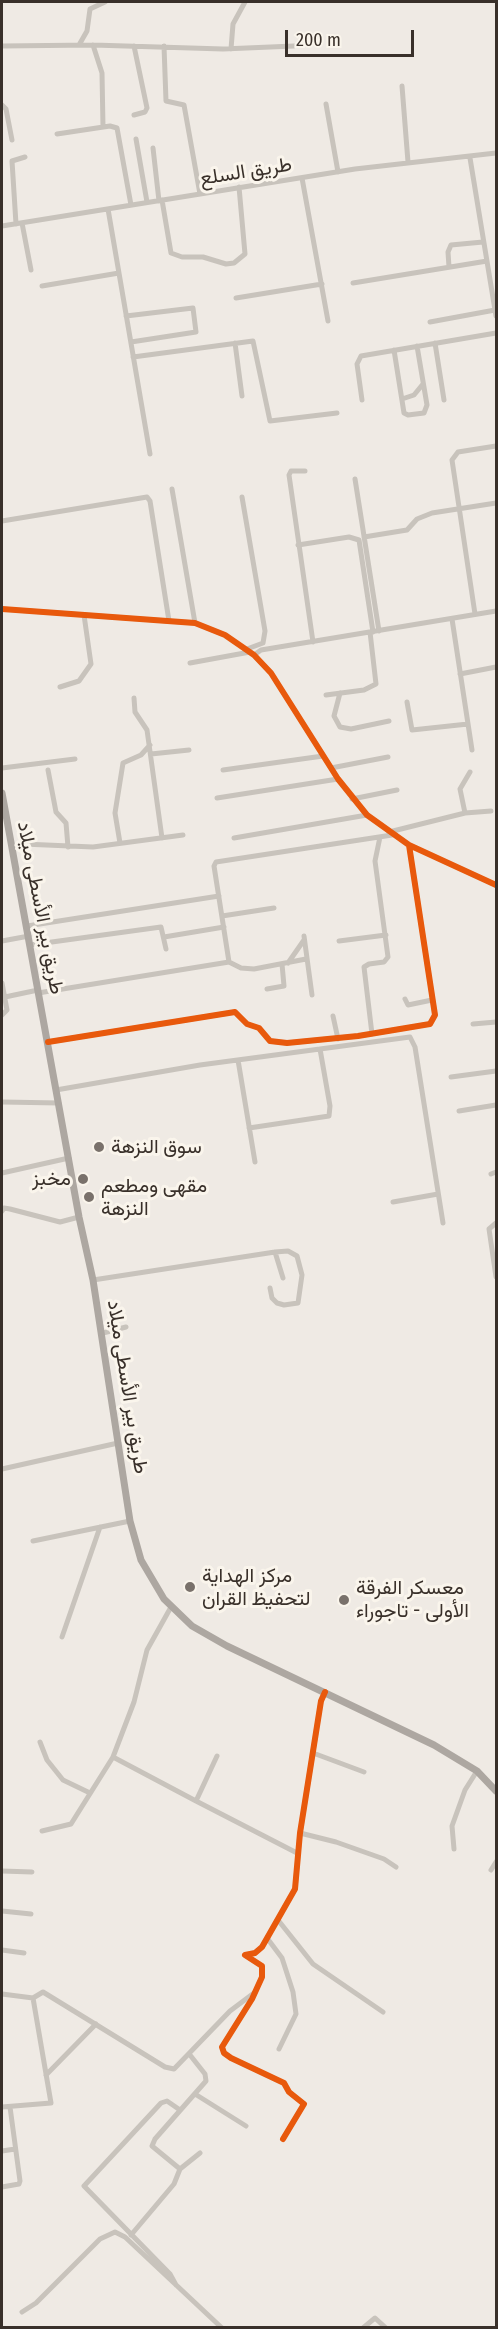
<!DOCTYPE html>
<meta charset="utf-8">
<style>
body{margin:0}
#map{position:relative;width:498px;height:2329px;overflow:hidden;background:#efeae4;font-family:"Fira Sans Condensed",sans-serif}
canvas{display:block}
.frame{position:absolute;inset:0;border:3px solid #39302a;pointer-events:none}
.scale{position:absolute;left:285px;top:30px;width:129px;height:27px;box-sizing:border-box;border:3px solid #39302a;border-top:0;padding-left:8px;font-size:18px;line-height:21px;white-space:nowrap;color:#39302a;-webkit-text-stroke:4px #faf5ec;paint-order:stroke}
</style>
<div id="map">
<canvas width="498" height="2329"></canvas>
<div class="frame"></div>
<div class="scale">200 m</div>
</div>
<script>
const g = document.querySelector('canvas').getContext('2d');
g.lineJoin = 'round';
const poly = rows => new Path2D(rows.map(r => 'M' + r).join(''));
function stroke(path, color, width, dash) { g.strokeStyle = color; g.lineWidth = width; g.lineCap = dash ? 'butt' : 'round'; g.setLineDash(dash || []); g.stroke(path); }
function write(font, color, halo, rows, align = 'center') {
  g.font = font + ' "Fira Sans Condensed",Vazirmatn,sans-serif'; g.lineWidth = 6; g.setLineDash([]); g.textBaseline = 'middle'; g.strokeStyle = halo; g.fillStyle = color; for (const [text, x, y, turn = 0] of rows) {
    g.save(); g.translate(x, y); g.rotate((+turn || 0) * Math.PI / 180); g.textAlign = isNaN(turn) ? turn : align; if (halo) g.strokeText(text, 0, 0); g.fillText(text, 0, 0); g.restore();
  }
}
stroke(poly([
 [79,45,87,31,90,9,105,2],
 [93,45,102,73,103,127],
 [2,46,93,45,223,49,294,46],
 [164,46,166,101,184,105,200,194],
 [231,49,233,24,245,2],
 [402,86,408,162],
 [326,104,338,172],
 [2,105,6,109,12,140],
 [134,115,145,112,147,108,134,46],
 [57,134,110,126,117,128,131,205],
 [136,139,147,202],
 [153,148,159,201],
 [470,158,496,316],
 [302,178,328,321],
 [162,200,171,253,182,257,203,257,226,264,234,263,245,254,239,187],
 [108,209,150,454],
 [22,223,31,270],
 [16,224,12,161,25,157],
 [2,226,355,169,496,153],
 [449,267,448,252,451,245,483,242],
 [353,283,487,261],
 [42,286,119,273],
 [236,298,322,284],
 [126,316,193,308,196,332,131,342],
 [430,322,495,310],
 [235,343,242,396],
 [435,343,444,400],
 [394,350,404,413,408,415,424,413,427,405,417,346],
 [133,357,253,341,270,421,337,413],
 [402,399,414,395,423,384],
 [362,400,357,364,361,356,496,333],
 [305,471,291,471,289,475,313,642],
 [355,479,379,631],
 [172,489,195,623],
 [242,497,265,631,263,643,247,649],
 [2,521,147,497,150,501,169,621],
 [364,537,407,530,417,519,432,513,496,503],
 [298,545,349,537,359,540,373,632],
 [2,609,195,623,225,635,254,655,271,673,338,779,367,815,409,845,496,885],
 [475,614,452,460,458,452,496,446],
 [452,619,472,750],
 [254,655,261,650,496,611],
 [190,663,250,652],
 [460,674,496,667],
 [60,687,79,681,91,664,84,615],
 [340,693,334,716,340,727,351,729,389,721],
 [326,695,364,690,376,684,370,632],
 [134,698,135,712,147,730,162,838],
 [407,702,412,730,468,724],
 [151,754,189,750],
 [2,768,75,759],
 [331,768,388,757],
 [48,770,56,812,66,823,68,847],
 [223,770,323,756],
 [217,798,338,779],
 [352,799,397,790],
 [465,813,460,789,470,772],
 [389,832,465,813,491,811],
 [234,838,367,815],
 [120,843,115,813,123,763,141,755,150,745],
 [12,848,23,844,93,847,183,835],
 [222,916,274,908],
 [27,926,219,896],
 [304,936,312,995],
 [164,937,224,927],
 [2,941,29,936],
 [339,941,386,935],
 [30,945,161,927,166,949],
 [229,962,241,968,254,969,306,959],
 [288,963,304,940],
 [2,983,7,1010,2,1015],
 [267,989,284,986,282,964],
 [38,993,229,962,214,866,216,862,392,835],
 [5,997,38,990],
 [405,999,408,1005,432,1000],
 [333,1016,338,1039],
 [473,1024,496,1022],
 [372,1034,364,967,369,964,384,962,388,957,375,861,380,837],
 [48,1042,235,1012,247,1024,259,1028,270,1041,287,1043,358,1036,430,1024,435,1015,409,845],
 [238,1060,255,1162],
 [451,1077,496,1071],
 [56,1090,200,1065,410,1037,415,1047,443,1223],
 [2,1102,59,1103],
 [459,1111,496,1105],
 [249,1128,329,1116,330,1106,320,1049],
 [2,1173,69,1158],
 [491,1174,496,1172],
 [393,1202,438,1194],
 [2,1211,4,1208,10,1209,60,1222,79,1217],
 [496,1223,489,1229,496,1277],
 [275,1252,283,1278],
 [93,1280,275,1252,288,1251,297,1256,302,1275,298,1303,284,1305,277,1303,272,1298,270,1288],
 [103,1333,126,1327],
 [2,1469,118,1443],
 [33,1541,130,1521],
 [62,1637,100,1527],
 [40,1742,47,1760,63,1780,90,1793],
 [313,1753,364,1772],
 [217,1756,196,1801,297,1853],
 [113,1757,134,1702,147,1650,171,1607],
 [42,1831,71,1824,113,1757,196,1801],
 [300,1833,336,1842,384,1859,396,1867],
 [454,1849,452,1826,465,1790,477,1771],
 [491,1870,496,1862],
 [2,1871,32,1872],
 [2,1911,31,1914],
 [278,1920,313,1964,383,2012],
 [267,1938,282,1958,293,1992,296,2014,279,2049],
 [2,1950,24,1953],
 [2,1994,33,1998,43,1992,165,2067,174,2069,230,2011,254,1993],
 [46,2075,96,2024],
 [195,2094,246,2126],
 [2,2107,51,2103,33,1998],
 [283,2139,304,2104,289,2092,284,2083,231,2058,224,2053,222,2047,252,1999,262,1977,262,1966,245,1955,255,1953,262,1947,295,1889,300,1833,321,1701,325,1692],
 [2,2151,15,2149],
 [180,2169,152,2146,155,2139,206,2081,205,2074,190,2055],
 [2,2187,19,2184,20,2181,10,2107],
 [131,2235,174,2184,180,2169,200,2153],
 [176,2285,170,2274,84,2186,161,2103,167,2101,180,2110],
 [22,2312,36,2303,100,2239,115,2232,125,2237,222,2328],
 [363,2328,375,2318,386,2328]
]), '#c8c3bc', 5);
stroke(poly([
 [2,793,79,1217,93,1280,130,1521,141,1560,164,1599,192,1626,227,1646,434,1745,477,1771,496,1791]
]), '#ada7a1', 7);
stroke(poly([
 [2,609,195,623,225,635,254,655,271,673,338,779,367,815,409,845,496,885],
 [48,1042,235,1012,247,1024,259,1028,270,1041,287,1043,358,1036,430,1024,435,1015,409,845],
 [283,2139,304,2104,289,2092,284,2083,231,2058,224,2053,222,2047,252,1999,262,1977,262,1966,245,1955,255,1953,262,1947,295,1889,300,1833,321,1701,325,1692]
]), '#e8590c', 6);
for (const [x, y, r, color] of [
 [99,1147,6,"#79716b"],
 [83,1179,6,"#79716b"],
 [89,1197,6,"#79716b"],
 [190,1587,6,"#79716b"],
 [344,1600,6,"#79716b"]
]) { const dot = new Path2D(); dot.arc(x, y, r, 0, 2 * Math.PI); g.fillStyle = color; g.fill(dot); stroke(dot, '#faf5ec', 2); }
write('20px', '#39302a', '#faf5ec', [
 ["طريق السلع",246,172,-9],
 ["طريق بير الأسطى ميلاد",40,908,79],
 ["طريق بير الأسطى ميلاد",127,1387,81]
]);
write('20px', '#39302a', '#faf5ec', [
 ["سوق النزهة",111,1147],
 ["مخبز",71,1179,"right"],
 ["مقهى ومطعم",101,1186],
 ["النزهة",101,1209],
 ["مركز الهداية",202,1576],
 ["لتحفيظ القران",202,1599],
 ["معسكر الفرقة",356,1588],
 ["الأولى - تاجوراء",356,1611]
], 'left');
</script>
